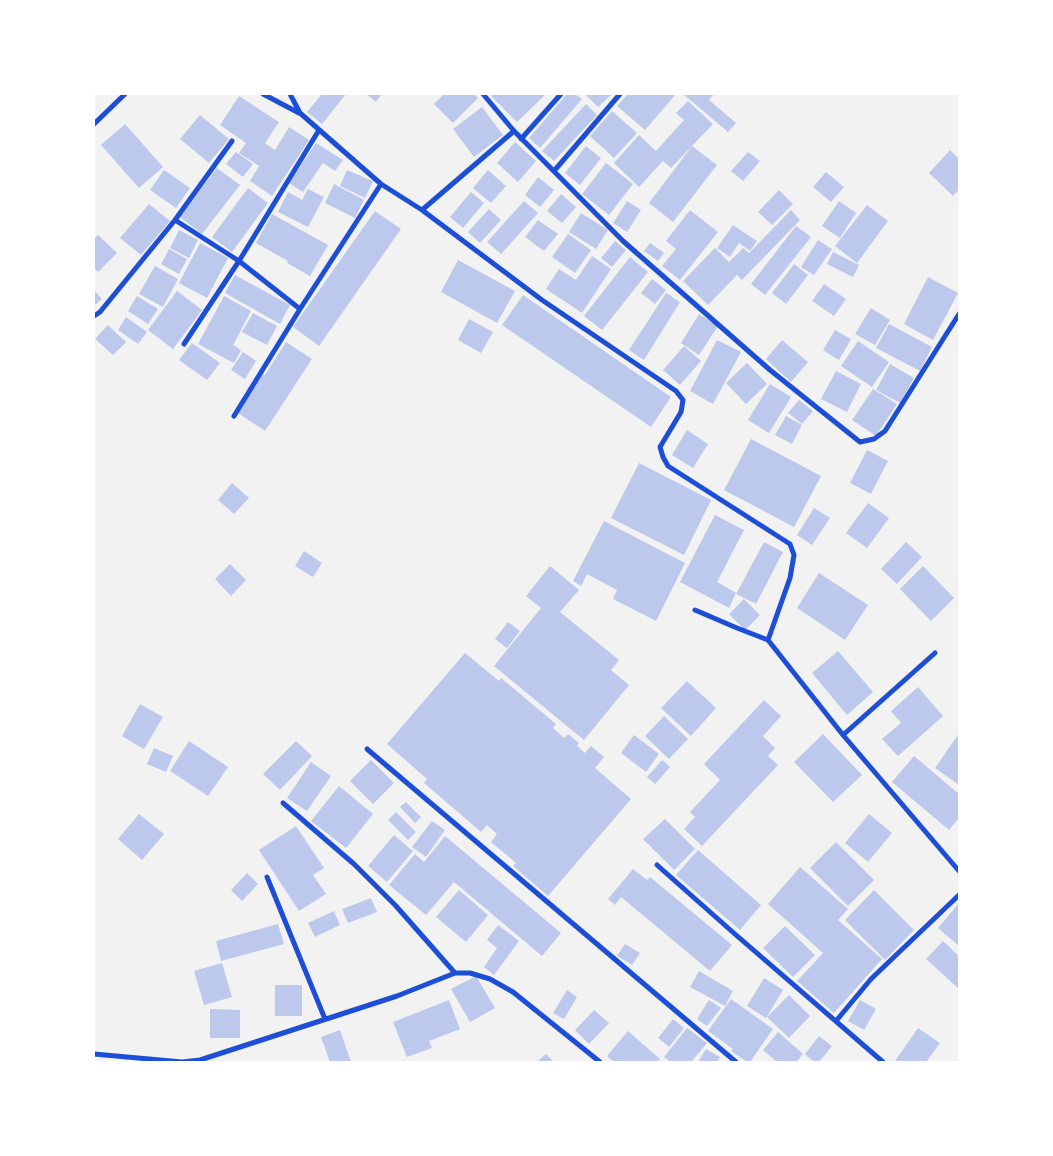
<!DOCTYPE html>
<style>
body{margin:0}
#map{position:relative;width:1053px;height:1156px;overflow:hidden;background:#f2f2f2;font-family:Barlow,sans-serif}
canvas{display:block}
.frame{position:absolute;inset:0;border:95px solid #fff;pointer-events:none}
</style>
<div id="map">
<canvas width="1053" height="1156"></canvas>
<div class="frame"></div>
</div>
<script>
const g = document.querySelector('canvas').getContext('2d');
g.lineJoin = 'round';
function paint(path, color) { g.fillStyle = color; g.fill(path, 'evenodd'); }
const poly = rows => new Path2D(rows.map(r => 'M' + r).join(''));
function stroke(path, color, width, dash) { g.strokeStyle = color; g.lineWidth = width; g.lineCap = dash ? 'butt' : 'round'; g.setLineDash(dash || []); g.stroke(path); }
paint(poly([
 [322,94,346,94,322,124,307,112],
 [366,94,382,94,376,102],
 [444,94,474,94,478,98,453,123,434,104],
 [494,94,546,94,517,122,491,96],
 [567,94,575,94,582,99,540,148,529,138],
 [585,94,612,94,598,107],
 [628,94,676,94,645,130,617,106],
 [683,94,714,94,709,100,736,123,728,132],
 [239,96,279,122,265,143,275,150,289,127,309,140,272,196,250,181,259,166,239,153,246,143,220,125],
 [688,101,713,124,671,168,663,161,639,187,614,163,639,135,656,151,684,120,676,113],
 [586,104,597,115,554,161,542,151],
 [482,107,503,135,474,157,453,129],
 [612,111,637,133,614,158,590,136],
 [200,115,229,139,209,163,180,139],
 [125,124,163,167,139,188,101,145],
 [515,142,536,161,518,182,497,163],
 [316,143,343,160,335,171,323,163,303,192,289,183],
 [586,146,601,158,580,185,565,173],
 [692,146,717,165,673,222,649,203],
 [950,150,959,159,959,189,953,196,929,173],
 [236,152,253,164,243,177,226,164],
 [748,152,760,161,743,181,731,171],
 [606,163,633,184,609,215,582,194],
 [217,168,240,185,202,234,180,217],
 [164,170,190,188,176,208,150,190],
 [347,170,373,181,365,198,340,186],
 [488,170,506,186,491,203,473,188],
 [826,172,844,187,831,202,813,187],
 [538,177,554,190,540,207,525,195],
 [334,184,364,200,355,218,325,203],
 [248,188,268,203,232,252,212,237],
 [308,189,324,197,308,227,278,212,288,192,302,200],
 [779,190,793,204,772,225,758,212],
 [471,192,484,203,463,228,450,217],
 [561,194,576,207,562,223,547,211],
 [524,201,538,213,501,254,487,242],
 [627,201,641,210,627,232,613,223],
 [839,201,856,213,840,238,822,226],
 [149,204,170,221,141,255,120,238],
 [867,205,888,221,857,263,835,246],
 [489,209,501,220,480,243,468,232],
 [690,210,718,232,680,280,662,266,676,249,666,241],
 [791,210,800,220,742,280,737,275,708,305,683,281,715,248,729,262,743,248,749,253],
 [375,211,401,229,319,346,293,327],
 [581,213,608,230,596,249,569,232],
 [272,214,328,245,310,276,287,263,288,261,256,243],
 [538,220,558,234,544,251,525,237],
 [733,225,757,241,750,251,739,243,730,257,717,248],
 [796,226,811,237,765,295,751,284],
 [179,230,198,240,189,258,170,248],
 [568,234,591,250,575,273,552,257],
 [98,235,117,253,98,272,94,268,94,239],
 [818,240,832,249,814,275,801,267],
 [615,241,626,250,612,267,601,258],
 [200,243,228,258,207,298,179,283],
 [650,243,664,253,658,261,644,251],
 [169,249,187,259,179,274,161,264],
 [833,252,859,265,853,277,827,264],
 [592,256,611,269,582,313,546,289,559,269,576,280],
 [630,257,648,272,602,330,584,316],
 [458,260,515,291,497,323,441,292],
 [794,264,808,275,786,304,772,293],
 [155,266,178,279,163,307,139,294],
 [235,275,290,305,280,324,225,293],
 [928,277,958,293,933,340,904,324],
 [652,279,666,290,655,304,641,293],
 [824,284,846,299,834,316,812,301],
 [94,290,102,299,94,306],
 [177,291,202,310,173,349,148,330],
 [666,293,680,302,644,360,629,350],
 [523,295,671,397,651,427,502,325],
 [137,296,158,309,148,324,128,311],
 [224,296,251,311,233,345,241,350,234,363,198,344],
 [871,308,890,320,875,345,855,334],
 [253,313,277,326,267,345,242,332],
 [699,314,718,326,699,355,681,343],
 [126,317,147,332,138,344,118,330],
 [469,319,493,332,481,353,458,340],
 [889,324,932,347,920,371,876,348],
 [108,325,126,342,113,355,95,339],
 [835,330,851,339,839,360,823,350],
 [717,340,741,352,713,404,690,391],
 [782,340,808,362,791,382,766,359],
 [858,341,889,362,872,387,841,366],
 [286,342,312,359,265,431,238,413,263,374,265,375],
 [192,343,220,363,207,380,179,360],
 [684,346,701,361,680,385,663,370],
 [243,352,256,361,245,379,231,370],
 [747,363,767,384,746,404,726,383],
 [890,364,914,378,900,403,876,390],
 [836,371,861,384,847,412,821,399],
 [770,384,791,397,769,433,748,420],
 [873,389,897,404,876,436,852,420],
 [799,400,813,411,802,424,788,413],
 [786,416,802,425,792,444,775,435],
 [687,430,708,444,693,468,672,455],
 [751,439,821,476,794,527,724,490],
 [867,450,888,461,871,494,850,483],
 [639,463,711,500,684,555,611,518],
 [232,483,249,498,234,514,218,500],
 [868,503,889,518,867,548,846,533],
 [814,508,830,518,812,545,797,535],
 [715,515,744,530,717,582,736,593,729,608,680,582],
 [604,521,685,563,656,621,613,599,617,590,587,574,581,586,573,581],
 [764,542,783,552,756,604,736,594],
 [906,542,922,557,897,584,881,569],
 [304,551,322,563,313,577,295,566],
 [230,564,246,580,231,596,215,579],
 [550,566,579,590,560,612,619,660,611,670,629,685,584,740,494,666,541,608,526,596],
 [923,566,954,598,931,621,900,589],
 [819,573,868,605,845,640,797,608],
 [744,599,760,615,745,630,729,614],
 [508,622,520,631,507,648,495,639],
 [838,651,873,692,847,715,812,673],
 [465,653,499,681,501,678,556,724,553,728,564,738,568,734,579,743,577,746,585,753,591,746,604,757,595,768,631,799,548,896,513,866,516,863,491,842,497,834,487,825,481,832,424,783,427,779,387,744],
 [687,681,716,708,691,736,661,708],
 [918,687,943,716,898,756,882,739,901,723,891,711],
 [764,700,781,716,763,736,775,748,768,756,778,765,702,846,684,829,695,817,690,812,720,780,704,764],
 [140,704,163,717,144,749,122,736],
 [664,716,688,739,669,759,645,736],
 [823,734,862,775,833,802,794,762],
 [634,735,659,754,646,772,621,753],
 [958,735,959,736,959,785,935,768],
 [189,741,228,767,208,796,170,771],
 [296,741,312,756,280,790,263,774],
 [154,748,173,756,166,772,147,764],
 [914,756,959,794,959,818,949,830,892,782],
 [371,760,394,783,373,804,350,781],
 [662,760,670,767,655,784,647,777],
 [311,762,331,776,307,811,287,798],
 [339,786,373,814,346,848,311,821],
 [406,802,421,817,415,823,400,807],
 [396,812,416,832,408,840,388,820],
 [139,814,164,834,142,860,118,839],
 [869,814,892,833,868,862,845,843],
 [665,819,695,849,674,870,643,839],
 [432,821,445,830,426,857,412,847],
 [296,826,324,868,313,875,326,894,299,911,259,850],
 [394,835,413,851,387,882,368,866],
 [445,836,561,933,542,956,454,882,426,915,389,885,415,854,424,862],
 [836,842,874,880,848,906,810,868],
 [698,850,761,905,740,930,676,875],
 [800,867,848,909,838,920,882,959,834,1013,797,981,823,953,768,904],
 [633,869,647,880,650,877,732,945,710,971,621,897,615,905,608,899],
 [247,873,258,884,242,901,231,890],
 [459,890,488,915,466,942,436,917],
 [874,890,914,930,885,960,845,920],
 [371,898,377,912,348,923,342,909],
 [959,903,959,946,938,928],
 [334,911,340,925,315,937,308,923],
 [278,924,284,944,221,961,216,941],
 [498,925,519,941,494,975,484,967,497,948,487,940],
 [785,926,815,955,793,977,763,948],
 [943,941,959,956,959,989,926,959],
 [625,944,640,953,632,965,617,956],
 [222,963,232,997,204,1005,194,971],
 [699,971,733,991,725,1006,690,987],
 [476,976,495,1008,470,1022,451,989],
 [764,978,783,990,766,1018,747,1006],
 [275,985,302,985,302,1016,275,1016],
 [567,990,577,997,564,1019,553,1013],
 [789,995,810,1016,789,1038,767,1017],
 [731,999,773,1029,750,1062,747,1062,731,1051,733,1049,708,1031],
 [449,1000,460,1029,429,1041,432,1048,407,1057,393,1022],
 [709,1000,721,1008,707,1026,697,1019],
 [860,1000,876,1009,864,1030,848,1021],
 [210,1009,240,1010,240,1038,210,1038],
 [594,1010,609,1023,589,1044,575,1030],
 [673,1019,684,1028,669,1047,658,1038],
 [687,1028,707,1043,691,1062,671,1062,664,1057],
 [918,1028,940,1043,926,1062,897,1062,895,1061],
 [340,1030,351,1062,330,1062,321,1037],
 [628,1031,660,1059,657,1062,614,1062,607,1056],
 [778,1032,803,1054,796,1062,777,1062,763,1050],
 [819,1036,832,1046,819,1062,814,1062,805,1054],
 [706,1049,720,1057,717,1062,698,1062],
 [546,1054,554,1062,537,1062]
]), '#bdc9ec');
stroke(poly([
 [263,94,299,113],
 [290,94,300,113,381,184,422,210,542,300,676,391,683,400,681,412,660,447,663,457,668,466,790,544,794,555,790,578,768,640,843,735,959,871],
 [483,94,514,131,623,241,770,370,860,442,874,439,885,431,959,314],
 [94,124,125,94],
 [521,139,561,94],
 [554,171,620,94],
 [422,210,514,131],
 [175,220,239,261,300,309,381,184],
 [94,316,100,312,175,220,232,141],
 [184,344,239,261,319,130],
 [234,416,300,309],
 [695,610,737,628,768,640],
 [843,735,935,653],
 [367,749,736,1062],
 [283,803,354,864,396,906,455,973],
 [657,865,736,935,883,1062],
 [267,877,325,1019],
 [836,1021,871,979,959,895],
 [94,1054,182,1062,200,1060,397,996,455,973,470,973,490,979,513,992,600,1062]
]), '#1d4ed8', 5);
</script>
